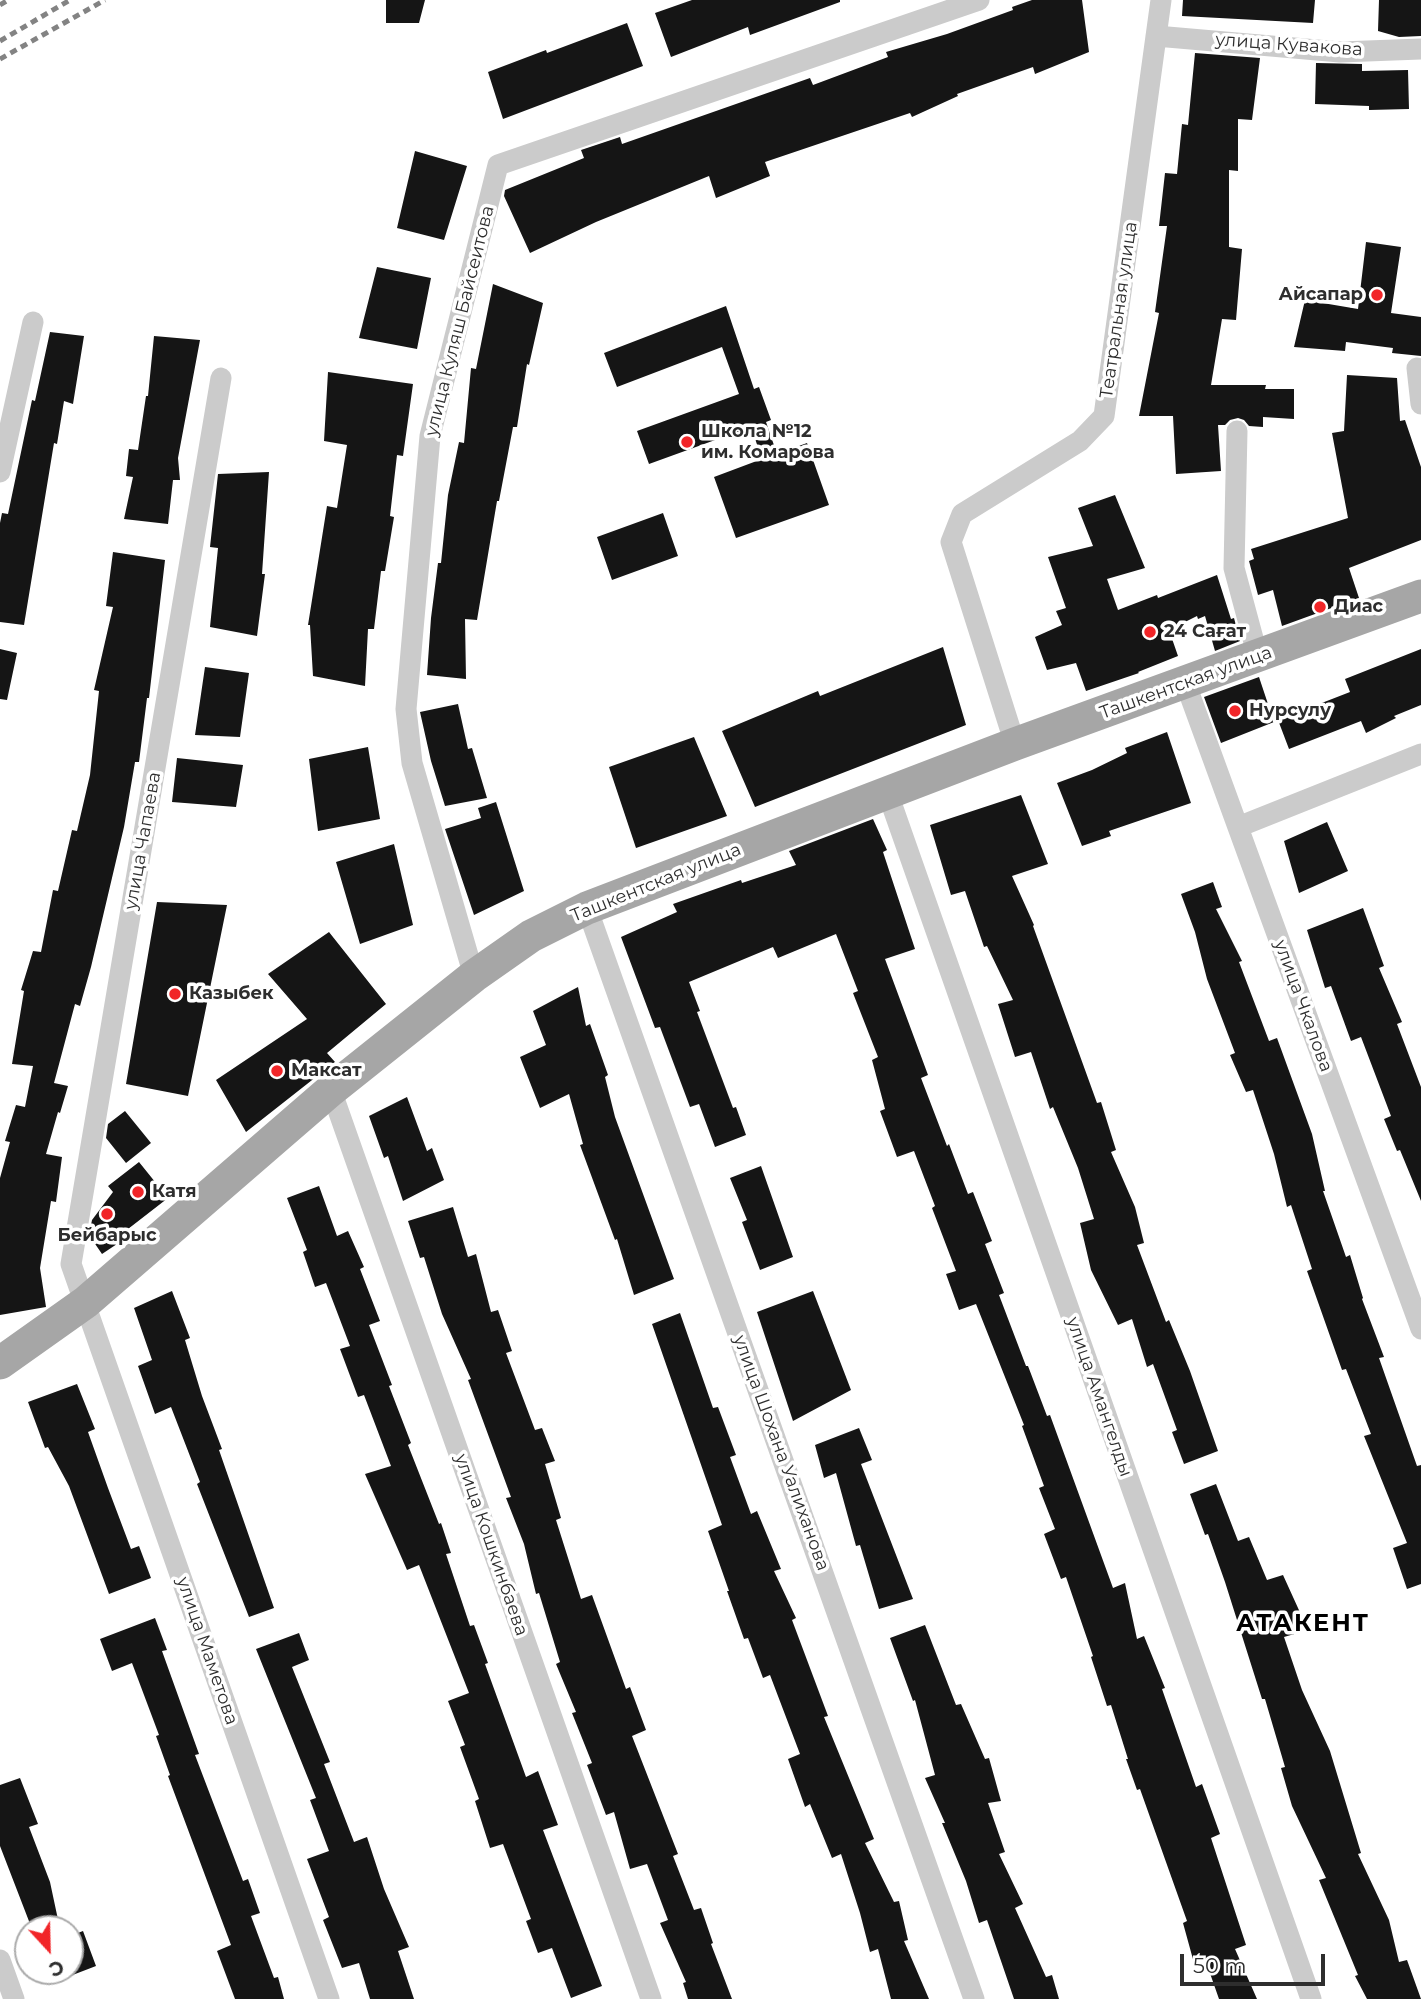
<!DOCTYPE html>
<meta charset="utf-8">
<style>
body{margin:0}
#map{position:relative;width:1421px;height:1999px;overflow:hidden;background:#fff;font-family:Montserrat,sans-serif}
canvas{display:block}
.north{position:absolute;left:14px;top:1915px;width:70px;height:70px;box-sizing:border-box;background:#fff;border:2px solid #ababab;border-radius:50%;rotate:158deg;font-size:19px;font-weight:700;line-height:28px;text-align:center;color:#2e2e2e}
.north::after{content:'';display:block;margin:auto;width:24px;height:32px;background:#f12528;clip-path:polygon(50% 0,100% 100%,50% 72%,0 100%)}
.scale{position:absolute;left:1180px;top:1954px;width:145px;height:32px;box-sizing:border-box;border:4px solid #2e2e2e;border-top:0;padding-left:9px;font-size:21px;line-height:24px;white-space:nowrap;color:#2e2e2e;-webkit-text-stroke:5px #fff;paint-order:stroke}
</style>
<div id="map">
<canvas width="1421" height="1999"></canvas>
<div class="north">С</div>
<div class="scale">50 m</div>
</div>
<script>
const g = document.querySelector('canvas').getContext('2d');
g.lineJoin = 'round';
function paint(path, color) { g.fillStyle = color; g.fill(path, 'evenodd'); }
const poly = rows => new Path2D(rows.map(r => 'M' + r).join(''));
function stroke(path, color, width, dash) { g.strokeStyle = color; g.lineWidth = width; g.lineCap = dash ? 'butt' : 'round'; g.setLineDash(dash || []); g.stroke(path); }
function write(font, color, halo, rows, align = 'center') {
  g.font = font + ' Montserrat,sans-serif'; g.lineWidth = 7; g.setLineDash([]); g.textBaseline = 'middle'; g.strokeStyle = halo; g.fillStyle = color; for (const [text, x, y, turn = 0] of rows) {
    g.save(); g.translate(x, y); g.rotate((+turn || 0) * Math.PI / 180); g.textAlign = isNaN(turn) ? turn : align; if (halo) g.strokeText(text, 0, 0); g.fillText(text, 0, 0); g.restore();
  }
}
paint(poly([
 [386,0,425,0,419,23,386,23],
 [692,0,840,0,840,2,750,35,748,27,671,57,655,13],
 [1032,0,1082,0,1089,52,1035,74,1033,67,957,94,958,96,912,117,910,113,765,162,770,176,716,198,709,176,596,222,530,253,504,196,505,190,584,158,581,150,620,137,622,144,810,78,813,85,888,57,886,52,947,34,1013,10,1012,7],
 [1183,0,1315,0,1313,23,1182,16],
 [1379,0,1421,0,1421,36,1399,37,1378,31],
 [627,23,643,66,503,119,488,72,546,50,547,53],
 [1195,53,1260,58,1252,120,1238,119,1238,171,1229,170,1229,247,1242,249,1236,320,1222,319,1211,385,1266,385,1265,389,1294,389,1294,419,1263,417,1263,427,1249,426,1244,420,1238,418,1230,420,1225,425,1218,425,1221,471,1176,474,1173,416,1139,416,1159,313,1155,312,1167,226,1159,226,1165,173,1177,174,1182,124,1188,125],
 [1316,63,1362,64,1362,71,1408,70,1409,109,1369,110,1369,106,1315,104],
 [415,151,467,166,444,240,397,228],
 [1366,242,1401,247,1391,313,1421,317,1421,356,1392,353,1393,348,1346,342,1345,351,1294,347,1305,300,1358,309],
 [377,267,431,278,417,349,359,338],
 [493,284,543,303,529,365,527,364,517,427,513,427,499,501,497,501,477,620,465,619,466,679,427,675,431,618,438,563,441,563,448,495,459,442,464,443,471,368,476,369],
 [726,306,754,389,759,387,771,420,766,422,777,454,807,443,829,505,736,538,714,477,762,459,751,427,649,464,637,431,739,394,722,347,617,387,604,353],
 [50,332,84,336,73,404,64,401,57,444,54,443,24,625,0,622,0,523,2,513,8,514,32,400,35,401],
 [154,336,200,340,178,458,180,480,173,480,168,524,124,519,133,477,126,476,129,449,138,450,146,396,148,396],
 [328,372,413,384,403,456,397,455,390,516,394,517,385,571,381,571,374,629,368,629,365,686,313,676,310,625,308,625,327,506,337,508,347,445,324,441],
 [1347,375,1397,378,1400,421,1405,420,1421,467,1421,540,1349,568,1359,598,1282,626,1273,590,1258,595,1249,561,1254,559,1251,549,1348,518,1332,433,1344,431],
 [269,472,262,574,265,574,257,636,210,627,218,548,210,547,218,474],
 [1115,495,1145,568,1107,579,1118,610,1157,595,1158,598,1217,575,1231,619,1234,618,1240,641,1215,651,1205,616,1198,619,1197,616,1169,630,1178,656,1138,672,1139,673,1086,691,1076,663,1047,670,1035,637,1062,625,1056,611,1066,608,1048,557,1093,546,1078,508],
 [663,513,678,556,612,580,597,537],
 [113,552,165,560,149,698,147,698,139,762,135,762,124,827,91,967,80,1006,75,1004,54,1083,68,1086,60,1113,58,1112,46,1154,62,1157,56,1202,51,1201,40,1268,46,1307,0,1315,0,1178,10,1142,5,1141,16,1105,25,1107,33,1066,12,1064,24,991,21,990,33,951,41,952,53,890,58,891,72,830,77,831,90,775,99,691,94,690,113,607,106,606],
 [943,647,966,725,755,807,722,731,818,691,820,696],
 [0,649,17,653,7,700,0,699],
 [1421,649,1421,705,1394,716,1396,718,1366,733,1361,721,1289,749,1278,720,1350,692,1345,679],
 [205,667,249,673,240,737,195,735],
 [1259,677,1274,722,1221,743,1204,697],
 [458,704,468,749,472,748,487,798,445,806,431,761,420,712],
 [1167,732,1191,803,1109,831,1111,836,1082,846,1057,783,1092,770,1127,753,1125,748],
 [694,737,727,816,636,848,609,767],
 [368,747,380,819,318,831,309,759],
 [177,758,243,765,236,807,172,802],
 [1021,795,1048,864,1012,876,1034,925,1033,926,1097,1103,1101,1102,1116,1150,1111,1152,1135,1207,1144,1243,1137,1245,1166,1322,1169,1320,1190,1371,1218,1451,1184,1464,1172,1432,1177,1430,1153,1364,1147,1367,1132,1319,1118,1325,1091,1270,1080,1223,1094,1219,1078,1168,1053,1107,1050,1109,1031,1052,1015,1057,998,1004,1013,1000,987,946,984,947,965,891,951,895,930,825],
 [496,802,524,891,474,915,445,829,481,818,478,808],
 [873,819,887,850,883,852,915,949,885,959,928,1075,921,1078,947,1146,949,1144,968,1194,973,1192,992,1241,985,1244,1004,1293,999,1295,1026,1366,1028,1366,1047,1416,1050,1415,1113,1588,1125,1583,1137,1639,1144,1636,1165,1688,1162,1689,1196,1787,1202,1784,1220,1834,1211,1838,1246,1945,1235,1949,1257,1999,1219,1999,1205,1959,1194,1963,1183,1923,1187,1921,1140,1789,1137,1790,1126,1759,1128,1759,1111,1705,1107,1706,1091,1657,1093,1656,1066,1577,1061,1579,1044,1534,1055,1529,1039,1488,1044,1486,1022,1426,1024,1425,976,1304,959,1310,946,1274,956,1271,932,1208,935,1206,914,1151,897,1157,880,1111,885,1109,872,1060,878,1057,853,993,858,991,836,934,778,958,773,947,689,982,700,1011,697,1012,733,1108,736,1107,746,1135,715,1147,699,1104,690,1107,660,1027,655,1028,621,937,677,912,673,904,741,880,742,883,796,865,789,851],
 [1327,822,1348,871,1299,893,1284,841],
 [394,844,413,925,360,944,336,862],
 [1213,882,1222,907,1216,909,1242,961,1239,962,1269,1041,1277,1038,1312,1134,1325,1191,1323,1191,1346,1257,1350,1255,1363,1298,1362,1299,1384,1357,1379,1358,1417,1466,1421,1465,1421,1584,1407,1589,1393,1548,1407,1543,1364,1436,1371,1434,1346,1369,1342,1370,1307,1271,1312,1269,1291,1205,1287,1207,1274,1154,1253,1090,1246,1092,1230,1055,1235,1053,1207,979,1195,932,1181,894],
 [157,902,227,905,188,1096,126,1084],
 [1363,908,1384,966,1379,968,1402,1022,1397,1024,1421,1087,1421,1201,1400,1150,1397,1151,1384,1119,1391,1116,1361,1037,1351,1041,1331,986,1325,988,1307,930],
 [329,932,386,1004,327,1053,335,1062,246,1132,216,1080,307,1019,268,974],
 [578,987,586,1026,590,1024,608,1075,605,1077,615,1117,674,1279,634,1295,617,1239,615,1240,580,1145,583,1144,569,1094,540,1108,520,1057,546,1045,533,1011],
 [407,1097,427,1151,432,1148,444,1180,403,1201,388,1156,384,1158,369,1116],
 [125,1111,151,1143,126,1163,106,1138,108,1124],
 [139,1162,168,1198,128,1229,132,1234,102,1254,89,1235,92,1220,113,1192,108,1186],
 [761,1166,793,1257,760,1270,742,1222,747,1220,730,1178],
 [319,1186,337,1236,348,1231,364,1267,360,1269,380,1321,369,1325,392,1385,389,1386,411,1443,408,1445,439,1524,441,1523,451,1553,446,1554,470,1626,474,1625,488,1663,485,1664,526,1777,538,1771,558,1825,543,1830,602,1986,571,1998,552,1948,538,1953,526,1921,531,1919,503,1844,490,1848,475,1801,479,1799,460,1747,465,1745,448,1701,469,1693,419,1565,407,1570,365,1474,391,1466,364,1395,358,1397,340,1349,350,1346,326,1283,315,1287,303,1252,307,1250,287,1198],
 [453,1207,468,1257,476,1254,491,1312,498,1310,512,1351,506,1353,535,1430,542,1428,555,1461,545,1464,561,1518,556,1520,581,1599,592,1595,626,1689,630,1687,646,1730,632,1736,678,1854,673,1856,694,1910,701,1908,713,1943,711,1944,732,1999,688,1999,683,1983,686,1982,660,1923,668,1920,647,1864,630,1869,614,1812,606,1815,587,1765,592,1763,572,1713,576,1712,556,1664,560,1662,539,1593,536,1594,524,1544,506,1498,511,1497,468,1380,471,1379,442,1314,424,1257,420,1258,408,1221],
 [172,1291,190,1338,185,1340,202,1396,222,1449,219,1450,274,1608,249,1617,197,1484,200,1482,171,1407,155,1414,138,1366,152,1360,134,1308],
 [813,1291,851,1390,793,1421,757,1312],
 [680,1313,713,1408,718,1407,736,1455,730,1457,751,1514,757,1511,781,1569,774,1571,796,1618,792,1620,828,1716,824,1717,874,1839,865,1843,894,1902,899,1901,908,1940,904,1941,929,1999,891,1999,878,1949,870,1952,860,1913,841,1854,832,1858,810,1804,805,1807,788,1759,800,1754,770,1675,763,1678,748,1638,744,1639,727,1591,729,1591,708,1531,722,1525,652,1324],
 [77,1384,95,1429,88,1432,108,1488,131,1549,139,1546,151,1578,109,1594,69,1486,48,1447,45,1448,28,1402],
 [859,1428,872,1460,861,1464,913,1599,879,1609,860,1545,856,1546,836,1473,824,1478,815,1445],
 [1216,1484,1238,1541,1249,1537,1267,1580,1283,1575,1308,1630,1284,1637,1302,1690,1330,1751,1361,1853,1358,1854,1389,1920,1399,1962,1407,1960,1421,1999,1367,1999,1355,1976,1358,1975,1319,1880,1326,1878,1292,1806,1281,1768,1285,1767,1265,1699,1262,1699,1225,1582,1208,1534,1205,1535,1190,1494],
 [155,1618,167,1650,162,1651,199,1754,195,1755,243,1881,248,1879,260,1913,251,1916,274,1978,278,1977,284,1999,235,1999,217,1951,231,1945,168,1776,170,1775,156,1736,159,1735,132,1663,112,1671,100,1639],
 [925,1625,956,1705,961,1704,985,1759,989,1758,1001,1801,988,1803,1005,1852,999,1854,1023,1904,1015,1908,1046,1977,1052,1975,1059,1999,1014,1999,987,1920,979,1923,966,1881,942,1823,945,1823,925,1778,935,1775,915,1700,913,1701,890,1638],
 [299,1633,309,1660,292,1667,330,1762,324,1764,354,1842,367,1837,384,1889,409,1947,398,1951,414,1999,370,1999,359,1963,342,1968,323,1920,329,1917,307,1859,329,1851,310,1800,316,1798,256,1649],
 [20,1778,38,1824,29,1827,50,1882,60,1929,32,1929,0,1846,0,1785],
 [83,1931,96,1966,70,1976,70,1936]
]), '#151515');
stroke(poly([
 [1156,36,1340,52,1421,49],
 [1417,368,1421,404],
 [221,378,71,1264,329,1999],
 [1237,431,1234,568,1258,657],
 [0,472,33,322],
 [1185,682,1421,1329],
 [1015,744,951,542,962,514,1080,441,1104,416,1161,0],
 [888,794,1311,1999],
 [1238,827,1421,754],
 [587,908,974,1999],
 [474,976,412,763,406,709,430,436,498,165,979,0],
 [331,1090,651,1999],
 [0,1960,14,1999]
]), '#cbcbcb', 21);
stroke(poly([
 [0,1363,86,1302,331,1090,474,976,531,936,587,908,1015,744,1421,596]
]), '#a6a6a6', 33);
stroke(poly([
 [0,5,8,0],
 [0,41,70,0],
 [0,59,105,0]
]), '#838383', 5, [7, 5]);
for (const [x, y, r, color] of [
 [1377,295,7,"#f12528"],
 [687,442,7,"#f12528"],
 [1320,607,7,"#f12528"],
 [1150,632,7,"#f12528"],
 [1235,711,7,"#f12528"],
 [175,994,7,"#f12528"],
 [277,1071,7,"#f12528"],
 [138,1192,7,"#f12528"],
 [107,1214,7,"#f12528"]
]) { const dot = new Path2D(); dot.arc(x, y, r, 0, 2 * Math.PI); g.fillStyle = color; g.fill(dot); stroke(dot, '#fff', 2.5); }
write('18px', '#2e2e2e', '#fff', [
 ["улица Кувакова",1289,45,4],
 ["Театральная улица",1119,310,-82],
 ["улица Куляш Байсеитова",460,321,-76],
 ["Ташкентская улица",1186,683,-20],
 ["улица Чапаева",143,841,-80],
 ["Ташкентская улица",656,883,-22],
 ["улица Чкалова",1303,1006,70],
 ["улица Амангелды",1099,1397,71],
 ["улица Шохана Уалиханова",781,1453,70],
 ["улица Кошкинбаева",491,1545,71],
 ["улица Маметова",207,1651,71]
]);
write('bold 18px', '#2e2e2e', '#fff', [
 ["Айсапар",1363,295,"right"],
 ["Школа №12",701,432],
 ["им. Комарова",701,453],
 ["Диас",1334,607],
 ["24 Сағат",1164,632],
 ["Нурсулу",1249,711],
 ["Казыбек",189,994],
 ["Максат",291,1071],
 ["Катя",152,1192],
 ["Бейбарыс",107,1236,"center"]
], 'left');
g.letterSpacing = '2px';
write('bold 24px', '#000', '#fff', [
 ["АТАКЕНТ",1303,1624]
]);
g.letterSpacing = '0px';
</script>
